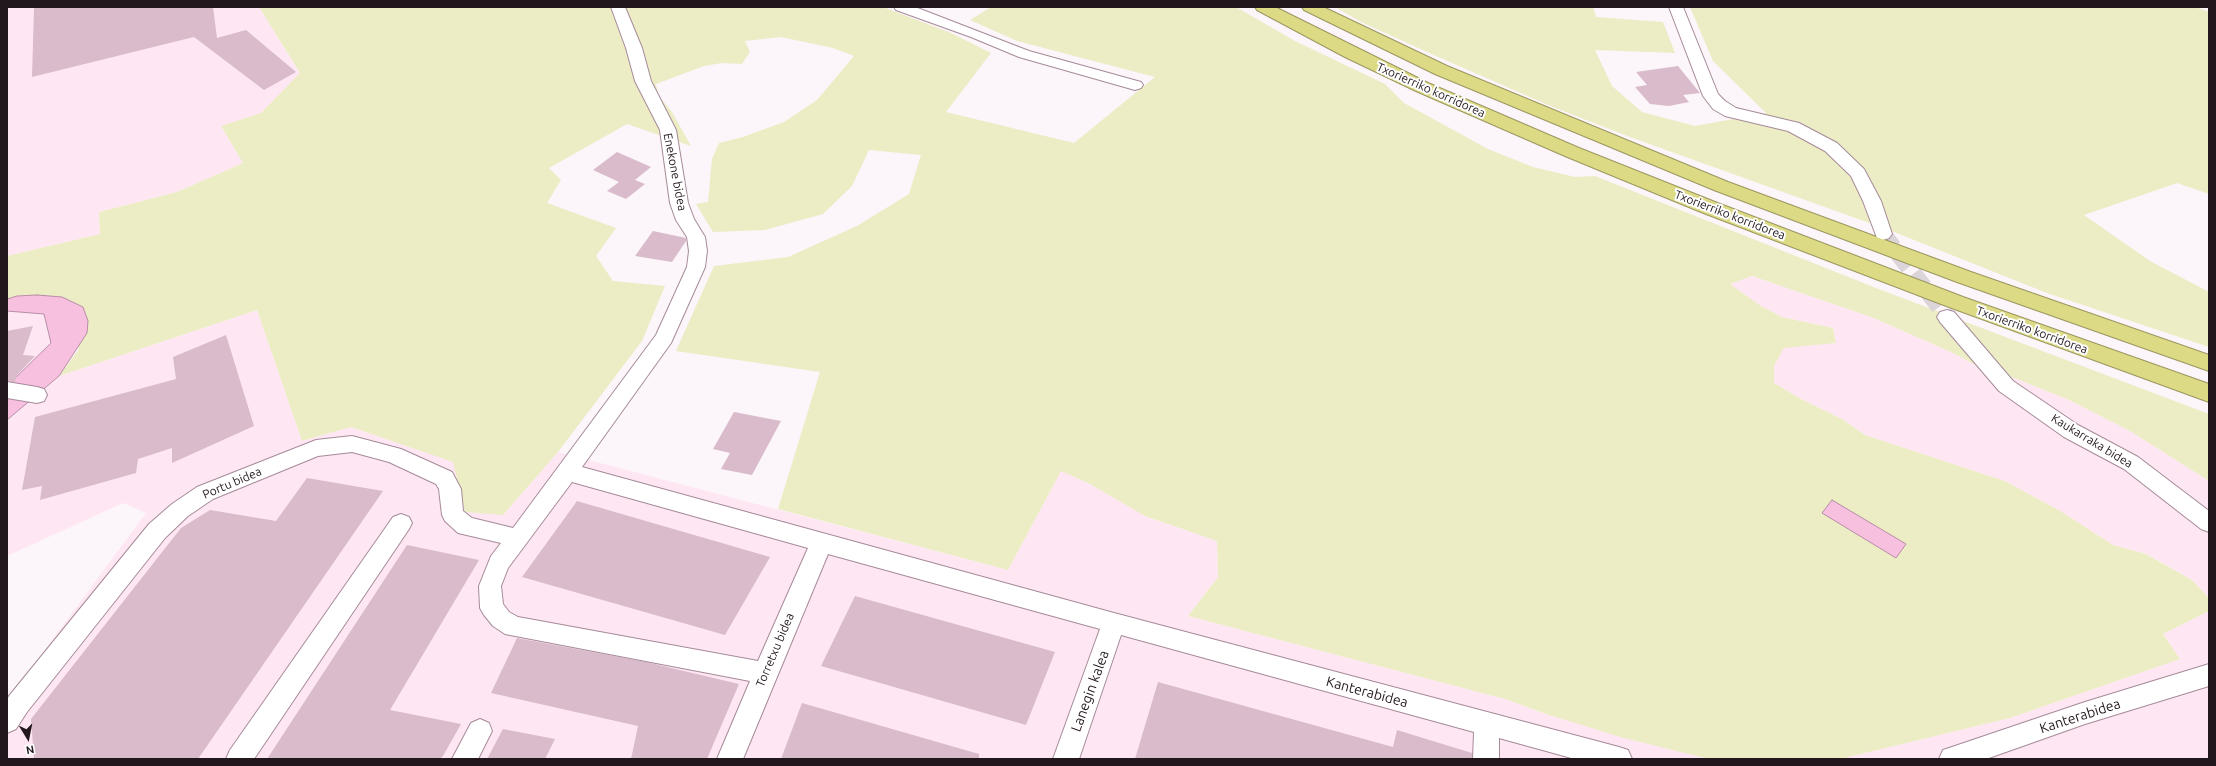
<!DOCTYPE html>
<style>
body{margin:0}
#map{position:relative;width:2216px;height:766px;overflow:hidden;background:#fcf5f9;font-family:Ubuntu,sans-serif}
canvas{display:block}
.frame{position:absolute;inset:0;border:8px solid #22171d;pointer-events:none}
.north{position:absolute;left:8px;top:718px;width:40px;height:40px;-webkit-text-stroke:3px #fff;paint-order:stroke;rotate:170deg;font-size:11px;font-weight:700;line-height:16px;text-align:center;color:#22171d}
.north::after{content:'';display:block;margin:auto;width:14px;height:18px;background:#22171d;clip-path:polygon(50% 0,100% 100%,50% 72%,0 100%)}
</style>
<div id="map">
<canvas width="2216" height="766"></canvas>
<div class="frame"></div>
<div class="north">N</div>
</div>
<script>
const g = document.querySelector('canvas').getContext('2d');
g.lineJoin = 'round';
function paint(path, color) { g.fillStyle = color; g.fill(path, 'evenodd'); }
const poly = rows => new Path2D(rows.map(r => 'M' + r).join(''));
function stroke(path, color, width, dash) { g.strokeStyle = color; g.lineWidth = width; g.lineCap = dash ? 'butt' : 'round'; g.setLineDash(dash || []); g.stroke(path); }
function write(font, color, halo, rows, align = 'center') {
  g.font = font + ' Ubuntu,sans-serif'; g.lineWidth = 4; g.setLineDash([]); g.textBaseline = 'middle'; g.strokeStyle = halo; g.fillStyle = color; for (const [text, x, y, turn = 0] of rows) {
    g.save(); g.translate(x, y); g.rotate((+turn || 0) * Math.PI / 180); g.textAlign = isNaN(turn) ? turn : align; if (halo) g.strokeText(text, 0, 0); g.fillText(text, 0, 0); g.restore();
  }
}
paint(poly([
 [7,7,259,7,300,74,261,113,221,126,243,163,177,192,99,212,100,234,7,256],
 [1752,276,1871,317,1951,352,1979,367,2017,379,2069,400,2130,431,2209,481,2209,598,2192,580,2147,554,2113,545,2062,512,2005,481,1865,435,1842,419,1801,399,1774,383,1774,366,1784,347,1836,343,1833,328,1782,317,1761,306,1730,284],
 [257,310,302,441,351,427,454,462,503,515,558,452,1008,570,1061,471,1088,483,1145,516,1217,541,1218,577,1188,616,1505,699,1549,715,1705,758,1725,759,7,759,7,701,146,513,123,503,7,556,7,420,59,376],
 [7,311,44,314,51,343,7,386],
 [2209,611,2209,759,1840,759,2010,718,2180,659,2163,634]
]), '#fee7f3');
paint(poly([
 [259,7,883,7,951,33,991,53,946,112,1074,143,1155,77,1017,41,970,20,991,7,1236,7,1295,41,1385,84,1404,103,1488,149,1533,167,1575,177,1595,176,1876,288,2209,414,2209,481,2130,431,2069,400,2017,379,1979,367,1951,352,1871,317,1752,276,1730,284,1761,306,1782,317,1833,328,1836,343,1784,348,1774,366,1774,383,1801,399,1842,419,1865,435,2005,481,2062,512,2113,545,2146,554,2192,580,2209,598,2209,611,2163,634,2180,659,2010,718,1840,759,1705,758,1624,738,1549,715,1505,699,1188,616,1218,577,1217,541,1145,516,1088,483,1061,471,1008,570,778,509,820,372,676,351,714,266,788,257,857,226,909,194,921,155,869,150,852,186,823,214,765,230,713,232,696,204,708,202,712,159,719,143,743,137,784,122,817,100,854,56,833,48,781,37,745,41,750,52,742,64,722,63,704,66,656,84,658,95,672,112,691,146,627,124,549,168,561,180,547,203,616,228,596,256,613,281,665,286,642,341,558,452,503,515,465,512,453,462,351,427,302,441,257,310,59,376,79,349,37,295,17,296,7,300,7,256,100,234,99,212,177,192,243,163,221,126,261,113,300,73],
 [1335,7,1593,7,1596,17,1663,22,1675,53,1595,50,1612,86,1642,112,1695,126,1766,113,1713,61,1690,7,2195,7,2209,12,2209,194,2177,183,2084,215,2150,261,2209,292,2209,347,2047,293,1889,230,1627,136,1548,105,1427,52,1361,22]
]), '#ececc5');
const water = poly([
 [37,295,62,297,83,307,88,321,87,333,59,376,7,420,7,386,51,343,44,314,7,311,7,299,17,296,37,295],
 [1832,500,1906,544,1896,558,1822,513,1832,500]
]);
paint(water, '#f7c0df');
stroke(water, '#b78da5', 1);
paint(poly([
 [34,7,213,7,217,38,246,30,296,72,264,90,194,37,32,77],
 [1678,66,1700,93,1683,95,1689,102,1669,106,1650,104,1635,87,1647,85,1636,72],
 [617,152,651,167,635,180,645,184,626,199,607,191,619,182,593,170],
 [653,231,686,238,686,241,672,262,635,256],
 [33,326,23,355,35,356,17,375,15,382,7,381,7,331],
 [226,335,254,426,172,463,172,448,138,459,136,473,40,500,42,486,22,490,35,417,176,379,173,357],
 [734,412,781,421,752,475,721,469,730,453,713,449],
 [307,478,383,491,198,759,34,759,31,719,181,528,210,510,276,521],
 [577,501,770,557,725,635,522,577],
 [407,545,479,560,390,710,461,724,443,756,440,759,267,759],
 [855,596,1055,652,1026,725,821,666],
 [517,638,646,662,739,684,707,759,631,759,638,726,491,693],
 [1158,682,1393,747,1397,730,1472,753,1472,759,1135,759],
 [802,703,979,754,979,759,781,759],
 [503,729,555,739,545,759,487,759]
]), '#d9bbcb');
stroke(poly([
 [1883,234,1947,317]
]), '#dbd4d8', 17, [17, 8]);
const minor = poly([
 [611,7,625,7,642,48,651,81,676,130,688,203,694,219,705,237,707,251,705,267,671,343,582,467,1114,613,1619,747,1628,750,1632,759,1575,759,1499,738,1499,759,1473,759,1474,732,1121,635,1079,759,1053,759,1100,629,828,554,743,759,717,759,750,681,505,634,493,626,484,615,480,608,479,586,491,556,501,543,458,533,445,521,442,515,439,489,436,484,389,462,352,452,318,456,213,499,188,516,165,538,27,712,16,729,7,733,7,700,9,696,149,524,172,504,197,487,316,440,352,436,401,449,452,472,461,489,463,511,472,518,513,528,656,335,687,267,689,251,687,237,676,220,670,203,660,130,635,81,626,48,611,7],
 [572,482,808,548,758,661,518,617,509,612,503,604,501,586,508,568,572,482],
 [894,7,915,7,1029,51,1141,82,1143,85,1141,88,1135,90,1019,57,971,37,896,10,894,7],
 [1669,7,1683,7,1718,94,1725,101,1736,108,1799,123,1837,143,1864,169,1881,201,1892,234,1889,238,1883,240,1877,238,1863,201,1851,176,1825,151,1788,131,1725,116,1713,109,1703,96,1669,7],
 [1947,310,1954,312,2013,381,2078,425,2138,457,2209,511,2209,532,2201,529,2124,469,2064,437,1999,391,1940,322,1937,317,1940,312,1947,310],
 [7,382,37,387,44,389,47,395,44,401,37,403,7,398,7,382],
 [401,514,409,517,412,523,409,529,254,759,226,759,230,750,393,517,401,514],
 [2209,664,2209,686,2085,724,1986,759,1939,759,1943,750,1952,747,2085,702,2209,664],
 [480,719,489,723,492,731,478,759,452,759,471,723,480,719]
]);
const highway = poly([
 [1255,7,1275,7,1428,83,1579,148,1715,202,1963,297,2209,384,2209,402,1949,307,1701,212,1565,156,1416,91,1345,57,1257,10,1255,7],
 [1302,7,1323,7,1447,66,1728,182,1971,272,2209,355,2209,371,1957,282,1714,190,1435,74,1304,10,1302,7]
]);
stroke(minor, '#a68a99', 2);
stroke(highway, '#9b9660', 2);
paint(minor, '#fff');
paint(highway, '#dcda84');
write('12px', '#22171d', '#fff', [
 ["Txorierriko korridorea",1431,90,24],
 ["Enekone bidea",675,172,79],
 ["Txorierriko korridorea",1730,215,21],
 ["Txorierriko korridorea",2032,330,20],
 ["Kaukarraka bidea",2092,441,31],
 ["Portu bidea",232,483,-23],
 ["Torretxu bidea",775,650,-67]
]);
write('14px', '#22171d', '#fff', [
 ["Lanegin kalea",1090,691,-70],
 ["Kanterabidea",1367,692,15],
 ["Kanterabidea",2080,716,-18]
]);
</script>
